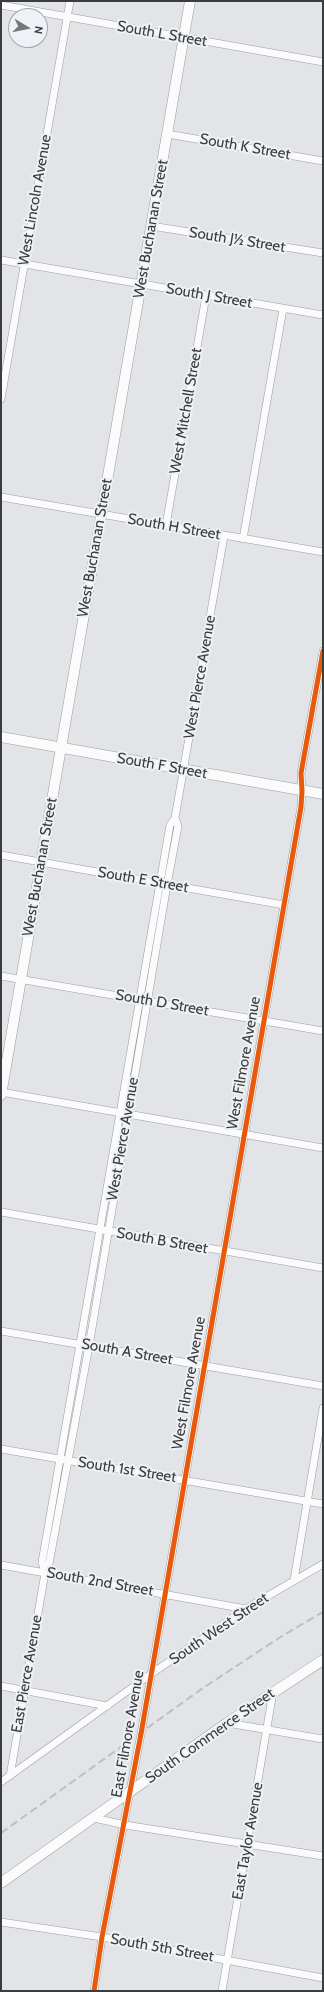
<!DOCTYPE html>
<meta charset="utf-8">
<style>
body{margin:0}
#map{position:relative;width:324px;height:1992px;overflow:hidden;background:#e2e4e7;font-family:Cabin,sans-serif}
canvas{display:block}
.frame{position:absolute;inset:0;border:2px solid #3a3c3d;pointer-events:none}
.north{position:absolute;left:8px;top:8px;width:40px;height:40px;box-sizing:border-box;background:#eef1f5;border:1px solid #a6a9ab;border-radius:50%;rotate:100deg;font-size:11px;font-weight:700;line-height:16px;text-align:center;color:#3a3c3d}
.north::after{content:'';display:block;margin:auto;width:14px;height:18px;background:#757778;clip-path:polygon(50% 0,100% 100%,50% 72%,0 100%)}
</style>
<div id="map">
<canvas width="324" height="1992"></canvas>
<div class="frame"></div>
<div class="north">N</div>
</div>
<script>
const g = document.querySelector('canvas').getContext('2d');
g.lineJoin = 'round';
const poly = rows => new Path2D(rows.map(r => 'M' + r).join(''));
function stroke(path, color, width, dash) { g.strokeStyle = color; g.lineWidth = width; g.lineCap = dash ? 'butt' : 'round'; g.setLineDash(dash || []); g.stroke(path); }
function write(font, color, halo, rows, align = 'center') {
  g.font = font + ' Cabin,sans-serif'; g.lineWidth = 4; g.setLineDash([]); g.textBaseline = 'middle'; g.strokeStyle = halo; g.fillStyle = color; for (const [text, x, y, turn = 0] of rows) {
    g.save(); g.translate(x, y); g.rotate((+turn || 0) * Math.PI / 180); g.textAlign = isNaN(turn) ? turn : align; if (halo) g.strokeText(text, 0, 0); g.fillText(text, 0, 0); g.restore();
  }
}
const street = poly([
 [1,5,323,62],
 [167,134,323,161],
 [151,226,323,253],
 [1,260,323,315],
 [1,399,70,1],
 [1,497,323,552],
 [166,525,206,296],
 [243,539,283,309],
 [1,855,284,905],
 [1,976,323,1031],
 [1,1092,323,1148],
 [1,1212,323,1268],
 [1,1331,323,1386],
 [1,1449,323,1504],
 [1,1565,246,1609],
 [45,1573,42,1562,60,1459,170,825,175,818,224,536],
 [294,1580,323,1408],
 [1,1686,107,1706],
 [227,1723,323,1739],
 [10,1776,45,1573,49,1564,89,1346,167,885,178,826,175,818],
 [1,1782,151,1674,247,1608,323,1564],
 [94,1818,125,1825,323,1856],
 [1,1922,102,1937,323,1978],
 [94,1991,102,1937,141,1734,284,905,301,807,302,791,301,773,323,651],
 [222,1991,273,1692]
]);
const secondary = poly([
 [1,737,323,794],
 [1,1095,190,1],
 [1,1883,227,1723,323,1660]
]);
stroke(street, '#9c9ea0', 8);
stroke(secondary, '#9c9ea0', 11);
stroke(street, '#fbfbfb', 7);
stroke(secondary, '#fbfbfb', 10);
stroke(poly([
 [1,1833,203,1688,282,1636,323,1612]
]), '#bfbfc0', 2, [8, 4]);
stroke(poly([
 [94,1991,102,1937,141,1734,284,905,301,807,302,791,301,773,323,651]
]), '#e8590c', 5);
write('15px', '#3a3c3d', '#eef1f5', [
 ["South L Street",162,34,10],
 ["South K Street",245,147,10],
 ["West Lincoln Avenue",35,200,-80],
 ["West Buchanan Street",151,229,-80],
 ["South J½ Street",237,240,9],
 ["South J Street",209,296,10],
 ["West Mitchell Street",186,411,-80],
 ["South H Street",174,527,10],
 ["West Buchanan Street",95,548,-80],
 ["West Pierce Avenue",200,677,-80],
 ["South F Street",162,766,10],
 ["West Buchanan Street",40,867,-80],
 ["South E Street",143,880,10],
 ["South D Street",162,1003,10],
 ["West Filmore Avenue",244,1063,-80],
 ["West Pierce Avenue",123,1139,-80],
 ["South B Street",162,1241,10],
 ["South A Street",127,1352,10],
 ["West Filmore Avenue",189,1383,-80],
 ["South 1st Street",127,1470,9],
 ["South 2nd Street",100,1582,10],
 ["South West Street",219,1629,-34],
 ["East Pierce Avenue",27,1674,-80],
 ["East Filmore Avenue",128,1734,-80],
 ["South Commerce Street",210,1736,-35],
 ["East Taylor Avenue",248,1841,-80],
 ["South 5th Street",162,1948,10]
]);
</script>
